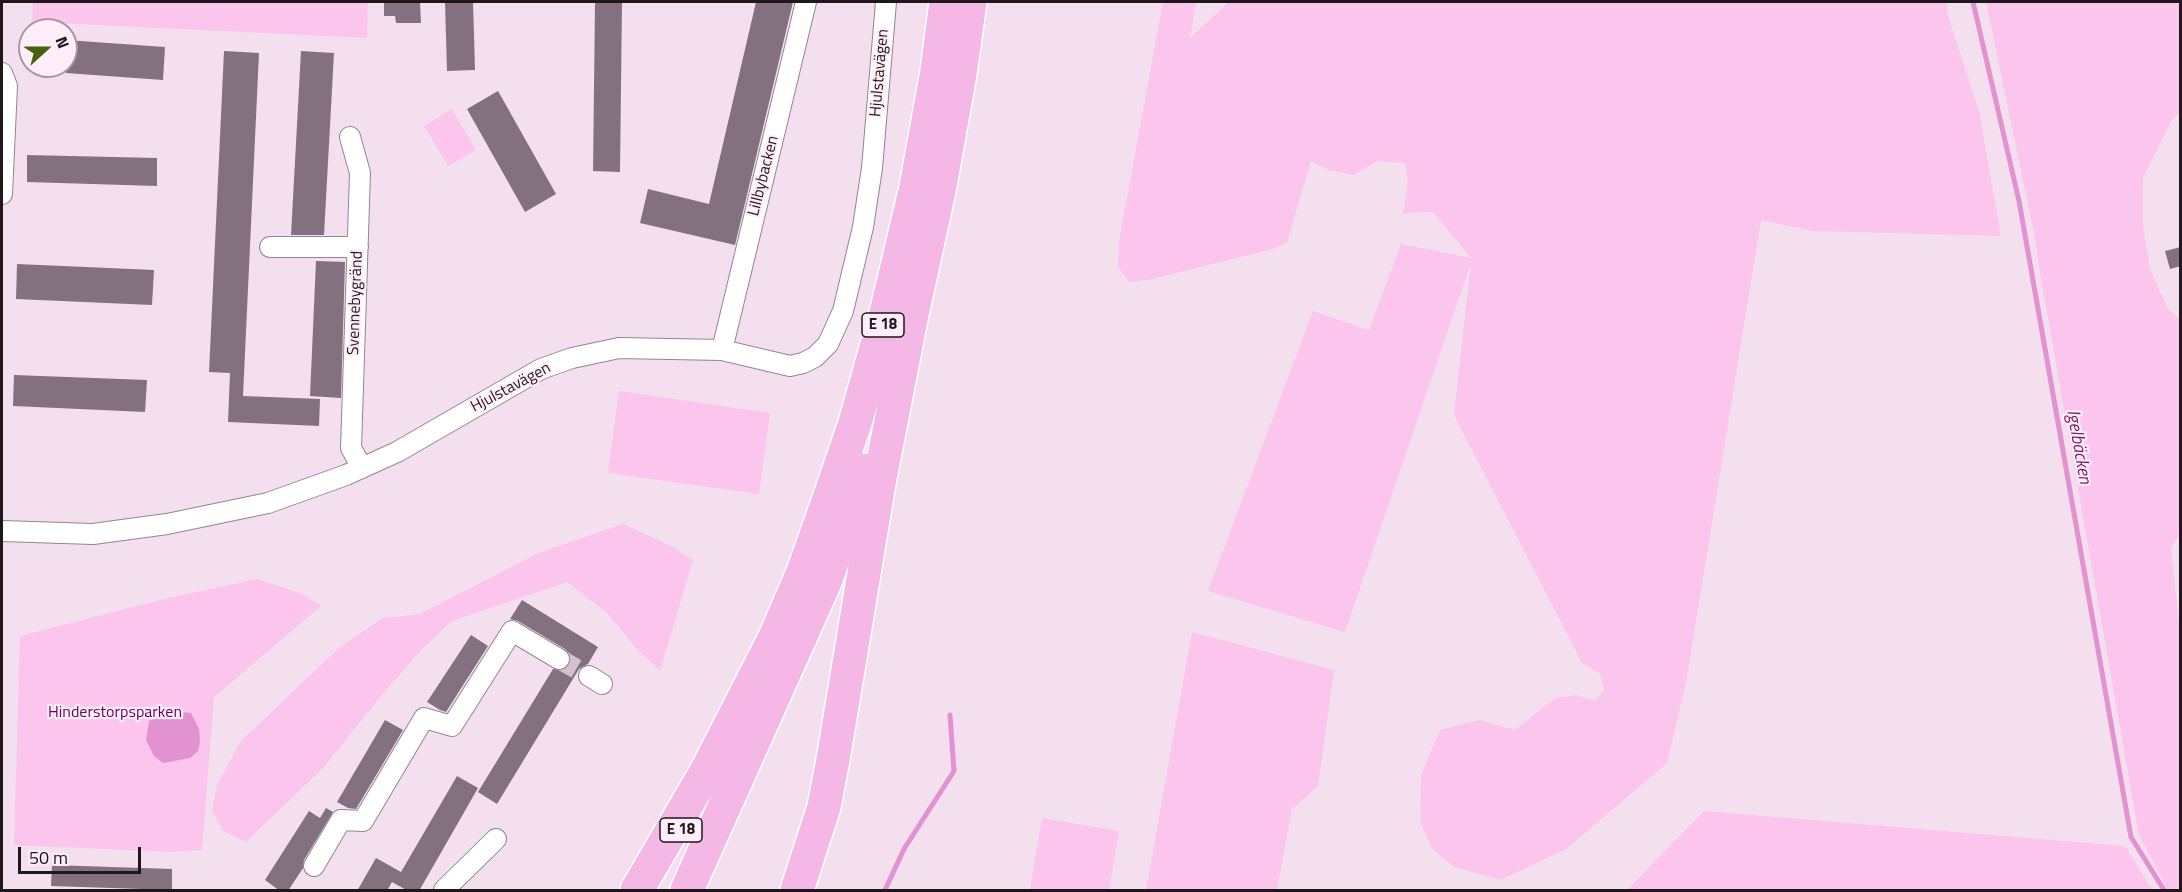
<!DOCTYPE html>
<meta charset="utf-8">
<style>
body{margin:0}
#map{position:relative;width:2182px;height:892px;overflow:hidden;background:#f4dfef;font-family:"Titillium Web",sans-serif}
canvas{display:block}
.frame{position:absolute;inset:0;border:3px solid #1e171c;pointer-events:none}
.north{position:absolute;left:18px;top:18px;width:60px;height:60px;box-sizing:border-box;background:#ffeefa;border:2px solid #a598a1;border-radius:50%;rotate:69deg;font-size:16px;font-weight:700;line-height:24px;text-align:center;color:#1e171c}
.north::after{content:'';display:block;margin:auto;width:21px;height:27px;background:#49610e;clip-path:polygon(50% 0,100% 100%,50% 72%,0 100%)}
.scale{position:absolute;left:18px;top:847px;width:123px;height:27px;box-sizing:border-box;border:3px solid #1e171c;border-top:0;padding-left:8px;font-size:18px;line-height:21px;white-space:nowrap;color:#1e171c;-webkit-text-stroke:4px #ffeefa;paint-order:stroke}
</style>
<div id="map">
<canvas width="2182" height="892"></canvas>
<div class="frame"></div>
<div class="north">N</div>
<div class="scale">50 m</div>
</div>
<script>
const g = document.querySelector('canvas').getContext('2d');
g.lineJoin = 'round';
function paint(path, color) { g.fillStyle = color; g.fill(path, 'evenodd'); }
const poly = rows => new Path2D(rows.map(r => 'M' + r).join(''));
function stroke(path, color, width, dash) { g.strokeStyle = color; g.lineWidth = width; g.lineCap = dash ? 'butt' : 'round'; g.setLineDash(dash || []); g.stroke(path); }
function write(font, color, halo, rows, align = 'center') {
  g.font = font + ' "Titillium Web",sans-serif'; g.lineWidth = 4.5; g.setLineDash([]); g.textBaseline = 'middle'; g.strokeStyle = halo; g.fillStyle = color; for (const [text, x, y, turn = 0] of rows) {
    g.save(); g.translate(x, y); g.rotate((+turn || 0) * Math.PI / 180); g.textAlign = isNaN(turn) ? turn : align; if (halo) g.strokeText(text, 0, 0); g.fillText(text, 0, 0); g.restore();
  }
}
paint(poly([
 [33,2,368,2,367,38,32,22],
 [1163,2,1196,2,1190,38,1229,2,1947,2,1947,13,1979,111,2001,236,1813,231,1761,220,1686,683,1667,763,1566,849,1501,880,1454,867,1432,848,1420,822,1421,775,1440,730,1480,720,1515,730,1555,698,1576,695,1595,701,1604,689,1600,674,1582,663,1454,415,1471,263,1345,632,1208,591,1313,311,1369,330,1401,244,1471,258,1433,212,1403,213,1408,183,1405,163,1378,161,1354,175,1329,170,1311,161,1287,242,1273,249,1148,280,1129,282,1118,266,1119,241],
 [1986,2,2180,2,2180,113,2172,120,2143,178,2143,227,2150,269,2168,309,2180,319,2180,533,2171,548,2180,632,2180,890,2168,890,2139,835,2039,267,2036,243],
 [452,109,476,150,448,166,424,126],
 [619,391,770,413,759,494,608,473],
 [623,524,671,546,693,560,660,671,636,648,607,613,567,582,452,621,422,649,381,696,323,768,246,842,222,830,212,810,217,785,241,741,339,648,383,618,420,614,541,552],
 [257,579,303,594,321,606,214,697,202,850,169,852,14,845,20,636,164,599],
 [1192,632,1334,670,1318,786,1292,809,1277,890,1146,890],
 [1704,811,2125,846,2152,890,1627,890],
 [1042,818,1119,831,1109,890,1030,890]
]), '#fbc5ed');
paint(poly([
 [172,711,191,713,199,729,200,742,198,751,190,758,163,763,154,756,146,740,149,721]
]), '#e292d0');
stroke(poly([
 [1973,2,2019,201,2131,837,2164,890],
 [885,890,904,849,954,771,950,715]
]), '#e292d0', 5);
paint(poly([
 [384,2,420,2,421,23,396,23,395,16,384,16],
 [445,2,473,2,475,70,447,71],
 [595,2,622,2,620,172,593,171],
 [756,2,793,2,735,245,640,223,648,189,709,204],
 [66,40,165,47,163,80,66,73],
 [224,51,259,53,243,396,320,399,319,426,228,422,230,373,209,372],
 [301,51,334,53,324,235,291,235],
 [498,91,556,194,525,212,467,109],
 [27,155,157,158,157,186,27,182],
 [2181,247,2181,266,2170,269,2165,251],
 [316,261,345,262,341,398,310,396],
 [17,264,154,270,152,305,16,299],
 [14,375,147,380,145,412,13,406],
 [522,600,598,647,588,664,579,669,497,804,478,792,553,669,564,670,569,666,571,660,570,654,565,649,518,621,510,619],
 [471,635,488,646,446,712,440,710,427,702],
 [385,720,403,730,356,809,348,808,337,802],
 [457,776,478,788,419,891,408,891,392,882,387,891,357,891,376,858,401,872],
 [326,808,333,812,304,860,303,868,288,891,280,891,265,880,309,811,320,818],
 [52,865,172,869,172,890,51,886]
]), '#84717f');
stroke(poly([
 [559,659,589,676]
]), '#d4c1cf', 20, [20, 10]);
const street = poly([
 [2,73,7,86,2,194],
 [350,137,360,173,351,448,362,468],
 [270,247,358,247],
 [722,350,806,2],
 [2,531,93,534,167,524,268,503,346,475,397,452,541,369,572,358,619,348,722,350,790,366,803,363,815,357,828,344,843,311,863,227,872,168,886,2],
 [589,676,602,684],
 [314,866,341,820,363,821,424,718,452,726,512,631,559,659],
 [444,890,496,839]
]);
const highway = poly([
 [637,890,707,770,775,637,803,572,831,493,855,423,887,309,916,187,937,71,946,2],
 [687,890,825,582,865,470],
 [797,890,824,807,834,754,879,483,912,314,939,191,960,74,970,2]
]);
stroke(street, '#978492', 22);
stroke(highway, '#fff', 36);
stroke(street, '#fff', 20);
stroke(highway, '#f5b7e5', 33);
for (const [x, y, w] of [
 [883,325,42],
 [681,830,42]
]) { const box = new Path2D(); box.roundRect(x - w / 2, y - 12, w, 24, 4.5); g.fillStyle = '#ffeefa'; g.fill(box); stroke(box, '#1e171c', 1.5); }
write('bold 15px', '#1e171c', null, [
 ["E 18",883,325],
 ["E 18",681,830]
]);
write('16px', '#1e171c', '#ffeefa', [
 ["Hjulstavägen",880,73,-85],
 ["Lillbybacken",764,176,-76],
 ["Svennebygränd",356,303,-88],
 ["Hjulstavägen",511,388,-28]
]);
write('16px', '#660259', '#ffeefa', [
 ["Hinderstorpsparken",115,713]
]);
write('italic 18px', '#771a68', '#ffeefa', [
 ["Igelbäcken",2078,447,80]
]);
</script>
